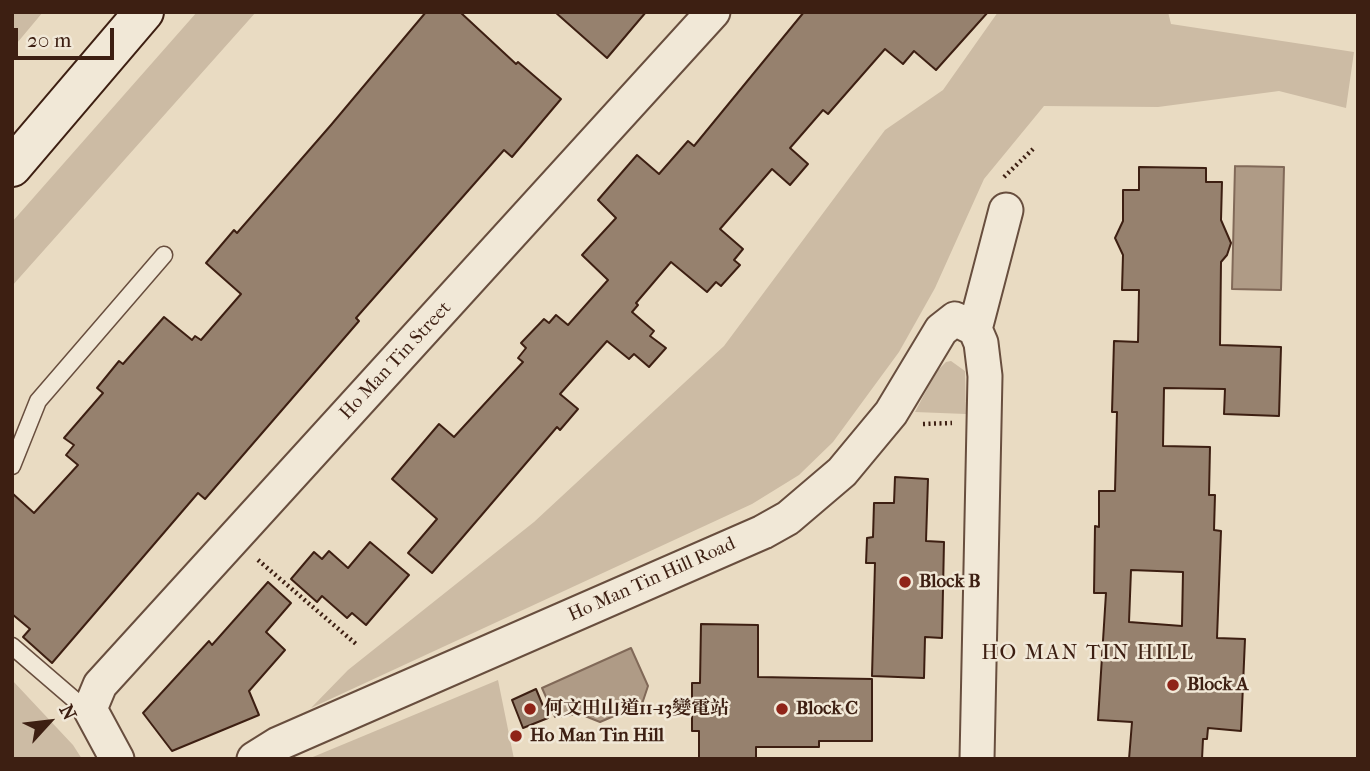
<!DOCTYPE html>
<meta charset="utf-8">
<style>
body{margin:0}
#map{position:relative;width:1370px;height:771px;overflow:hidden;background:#e9dbc2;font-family:"IM FELL French Canon",serif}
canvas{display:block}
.frame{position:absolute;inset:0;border:14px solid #3d1f12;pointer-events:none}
.north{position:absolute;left:14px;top:687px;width:70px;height:70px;-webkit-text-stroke:5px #f1e8d7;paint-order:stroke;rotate:63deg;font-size:19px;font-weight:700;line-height:28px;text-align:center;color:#3d1f12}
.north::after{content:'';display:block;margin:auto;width:24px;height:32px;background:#3d1f12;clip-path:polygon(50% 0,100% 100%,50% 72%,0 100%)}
.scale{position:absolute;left:14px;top:28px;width:100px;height:32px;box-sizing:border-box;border:4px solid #3d1f12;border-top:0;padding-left:9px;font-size:21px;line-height:24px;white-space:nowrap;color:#3d1f12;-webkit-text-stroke:5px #f1e8d7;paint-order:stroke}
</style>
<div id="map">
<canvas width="1370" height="771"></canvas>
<div class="frame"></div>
<div class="north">N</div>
<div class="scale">20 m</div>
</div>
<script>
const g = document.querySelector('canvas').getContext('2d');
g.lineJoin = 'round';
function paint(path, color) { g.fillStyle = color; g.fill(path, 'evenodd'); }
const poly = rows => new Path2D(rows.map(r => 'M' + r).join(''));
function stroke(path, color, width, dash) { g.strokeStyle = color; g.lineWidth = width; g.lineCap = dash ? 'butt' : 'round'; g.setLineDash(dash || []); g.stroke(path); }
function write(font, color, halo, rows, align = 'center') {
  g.font = font + ' "IM FELL French Canon","Noto Serif TC",serif'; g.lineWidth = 5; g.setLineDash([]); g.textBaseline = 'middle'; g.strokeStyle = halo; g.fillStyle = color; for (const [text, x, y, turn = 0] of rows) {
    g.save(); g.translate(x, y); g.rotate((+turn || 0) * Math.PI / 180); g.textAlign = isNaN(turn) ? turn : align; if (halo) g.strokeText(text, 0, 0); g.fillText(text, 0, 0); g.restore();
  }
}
paint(poly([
 [12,12,43,12,12,49],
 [197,12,256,12,12,286,12,222],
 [998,12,1168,12,1171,24,1354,52,1346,108,1279,91,1158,107,1044,106,984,179,935,288,899,352,833,442,799,475,752,504,311,708,348,670,534,522,724,346,885,130,943,90],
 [951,361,965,371,966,414,915,412,936,372,946,362],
 [12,680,73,745,82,759,12,759],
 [498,680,514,759,308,759]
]), '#ccbba4');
const water = poly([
 [1235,166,1284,167,1281,290,1232,289,1235,166],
 [631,648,648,686,642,704,600,722,580,714,555,717,542,688,631,648]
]);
paint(water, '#af9b86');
stroke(water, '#816958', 2);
const building = poly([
 [426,12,460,12,516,64,518,62,561,99,512,157,504,150,356,318,359,321,205,499,198,493,52,663,23,637,30,629,12,614,12,493,34,513,78,465,66,455,74,445,64,438,103,393,97,388,119,361,123,364,164,317,192,340,195,336,201,340,241,294,206,263,234,230,237,233,331,125,426,12],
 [555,12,646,12,607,58,555,12],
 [804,12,988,12,936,70,914,51,903,64,885,49,828,114,823,110,790,148,808,164,790,185,772,169,720,229,743,249,734,260,740,265,721,286,716,282,707,292,671,262,636,303,638,305,632,312,654,331,650,336,666,348,649,367,634,354,629,359,607,341,560,394,578,409,560,430,557,427,432,573,408,553,437,519,392,479,439,424,454,437,523,362,518,358,526,348,521,343,544,319,549,323,556,315,568,325,608,280,582,255,616,218,598,200,637,155,659,174,688,141,694,146,804,12],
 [1139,167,1206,168,1206,182,1222,182,1221,220,1231,243,1227,255,1221,262,1220,345,1281,347,1279,416,1224,414,1225,389,1164,388,1163,446,1210,447,1209,495,1215,495,1214,530,1221,531,1217,638,1245,639,1241,731,1208,728,1207,739,1203,739,1202,759,1129,759,1132,722,1098,720,1106,593,1094,593,1095,526,1099,527,1099,491,1115,491,1117,412,1112,412,1114,341,1138,342,1139,290,1122,290,1123,255,1115,238,1123,221,1123,190,1139,190,1139,167],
 [1131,570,1183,572,1182,626,1129,622,1131,570],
 [895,477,928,479,926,541,944,542,942,638,925,637,924,678,872,676,875,563,866,563,867,538,873,537,874,503,894,503,895,477],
 [370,542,409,575,366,625,352,613,347,618,322,596,317,602,291,579,314,552,322,559,329,551,348,568,370,542],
 [268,582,291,603,266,632,285,650,249,691,259,715,172,751,143,713,209,641,212,645,268,582],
 [701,624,758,625,758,677,872,679,872,741,819,741,819,747,756,747,756,759,699,759,699,731,692,731,692,683,700,683,701,624],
 [536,689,548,718,523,728,512,700,536,689]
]);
paint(building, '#96816e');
stroke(building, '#3d1f12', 2);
const service = poly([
 [12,466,38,401,164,255],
 [12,646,91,714]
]);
const minor = poly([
 [975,329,1006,210],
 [117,759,90,709,100,685,713,12],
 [254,759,278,744,763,532,788,518,842,472,891,413,941,330,955,319,975,329,981,343,985,376,977,759]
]);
const secondary = poly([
 [12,167,144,12]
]);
stroke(service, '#684e3e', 19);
stroke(minor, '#684e3e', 37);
stroke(secondary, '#3d1f12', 42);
stroke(poly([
 [1004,177,1033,149],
 [923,424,952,423],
 [258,560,356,644]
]), '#3d1f12', 4.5, [2, 3.5]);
stroke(service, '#f1e8d7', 16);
stroke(minor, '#f1e8d7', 33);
stroke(secondary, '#f1e8d7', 38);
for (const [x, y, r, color] of [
 [905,582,7,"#8f2418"],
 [1173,685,7,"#8f2418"],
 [530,709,7,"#8f2418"],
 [782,709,7,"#8f2418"],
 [516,736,7,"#8f2418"]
]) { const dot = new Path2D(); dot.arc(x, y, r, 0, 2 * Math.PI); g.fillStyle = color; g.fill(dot); stroke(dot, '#f1e8d7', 2.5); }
write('19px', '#3d1f12', '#f1e8d7', [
 ["Ho Man Tin Street",396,361,-47],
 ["Ho Man Tin Hill Road",652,580,-24]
]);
write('bold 19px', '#3d1f12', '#f1e8d7', [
 ["Block B",919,582],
 ["Block A",1187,685],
 ["何文田山道11-13變電站",544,709],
 ["Block C",796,709],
 ["Ho Man Tin Hill",530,736]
], 'left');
g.letterSpacing = '2px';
write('21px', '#3d1f12', '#f1e8d7', [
 ["HO MAN TIN HILL",1088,654]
]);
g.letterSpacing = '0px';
</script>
